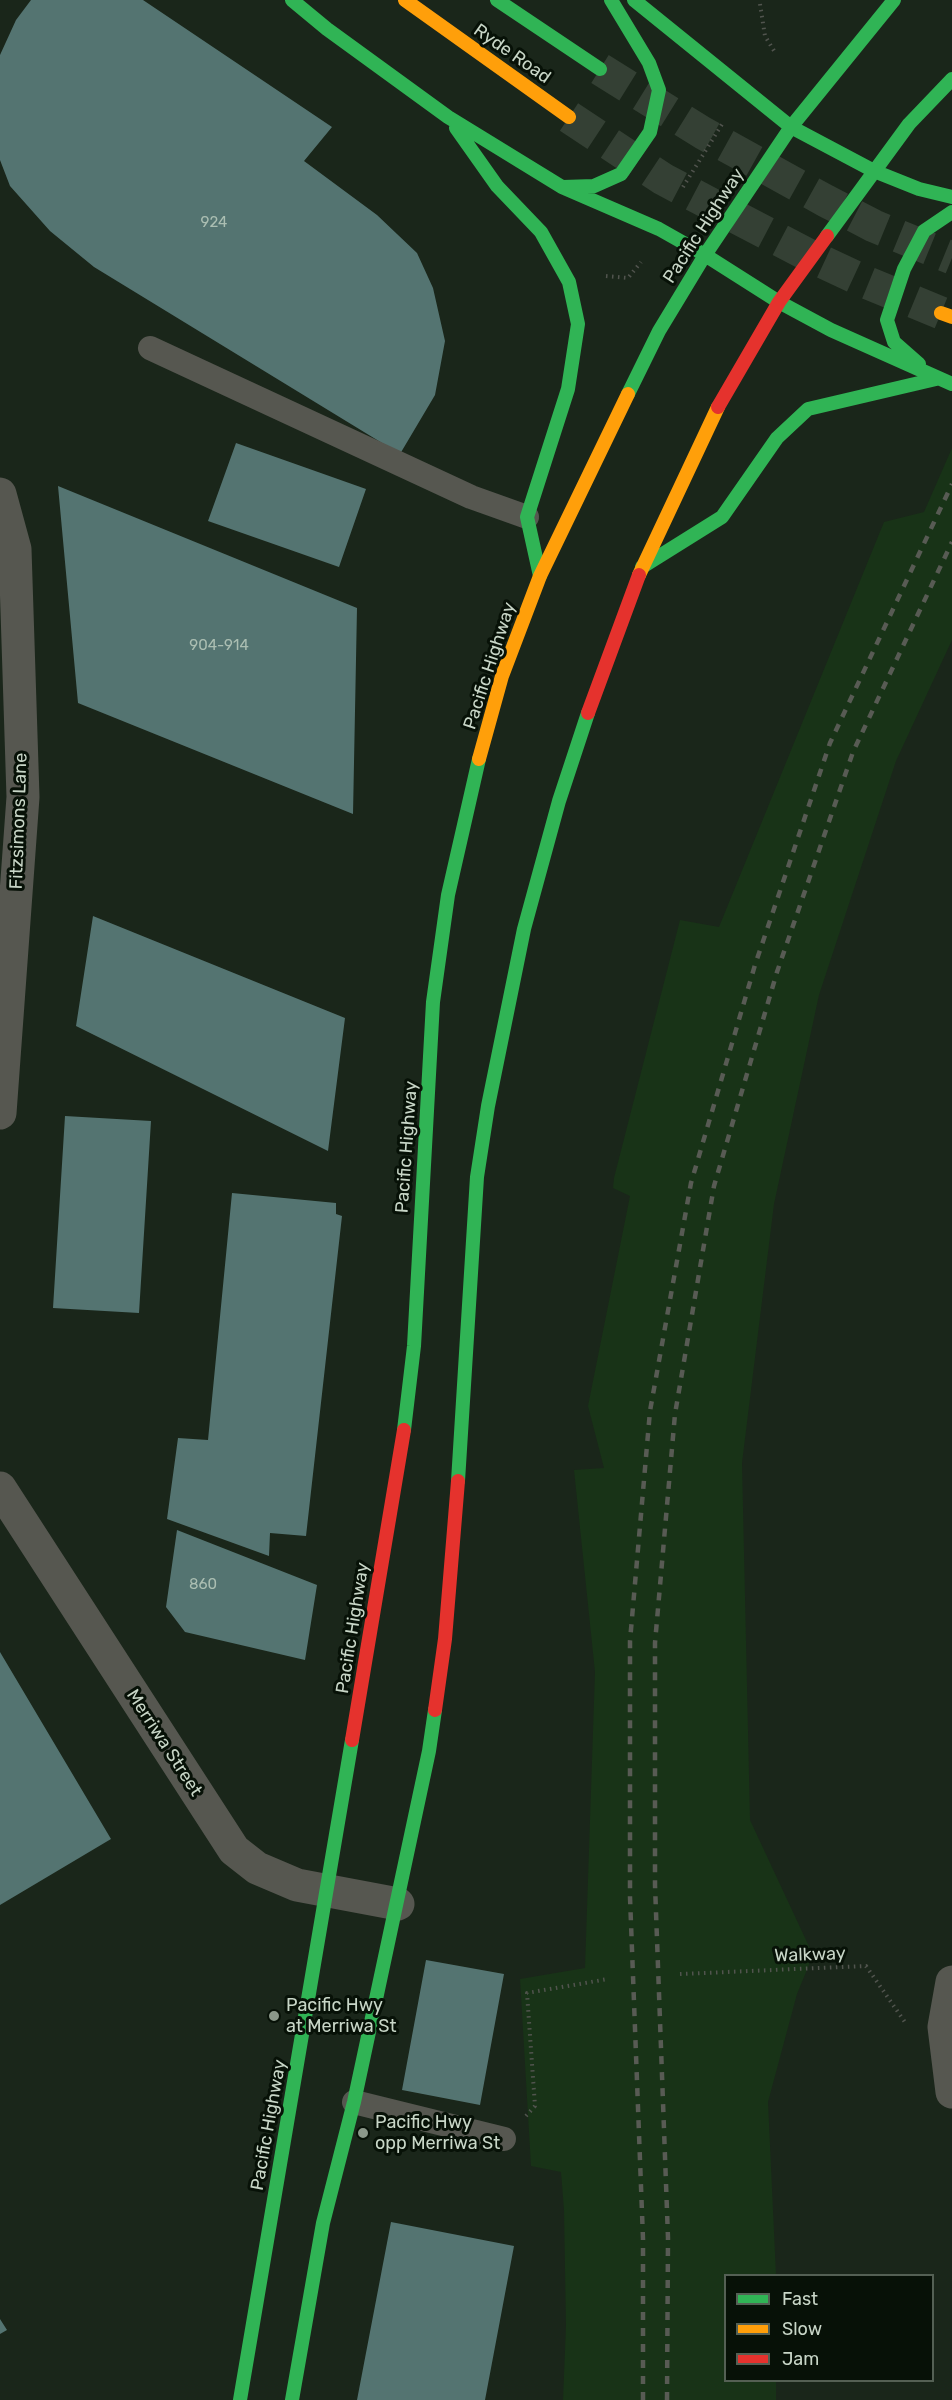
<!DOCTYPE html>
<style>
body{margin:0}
#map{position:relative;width:952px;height:2400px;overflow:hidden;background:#1a261a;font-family:Rubik,sans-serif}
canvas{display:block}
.legend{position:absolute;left:724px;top:2274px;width:210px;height:108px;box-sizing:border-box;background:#071107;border:2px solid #546054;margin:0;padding:8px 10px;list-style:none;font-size:18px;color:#c8d6c7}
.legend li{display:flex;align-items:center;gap:12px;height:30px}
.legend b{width:30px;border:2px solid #546054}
</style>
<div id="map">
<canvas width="952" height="2400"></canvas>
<ul class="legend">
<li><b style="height:8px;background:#30b455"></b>Fast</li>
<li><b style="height:8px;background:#ff9f0a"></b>Slow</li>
<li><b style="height:8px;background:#e5322d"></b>Jam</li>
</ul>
</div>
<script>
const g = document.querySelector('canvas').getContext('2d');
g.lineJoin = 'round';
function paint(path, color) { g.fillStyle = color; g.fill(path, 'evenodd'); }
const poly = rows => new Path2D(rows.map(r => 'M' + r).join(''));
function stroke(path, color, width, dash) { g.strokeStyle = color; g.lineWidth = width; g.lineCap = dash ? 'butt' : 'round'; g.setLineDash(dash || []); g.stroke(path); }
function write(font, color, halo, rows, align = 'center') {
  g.font = font + ' Rubik,sans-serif'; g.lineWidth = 6; g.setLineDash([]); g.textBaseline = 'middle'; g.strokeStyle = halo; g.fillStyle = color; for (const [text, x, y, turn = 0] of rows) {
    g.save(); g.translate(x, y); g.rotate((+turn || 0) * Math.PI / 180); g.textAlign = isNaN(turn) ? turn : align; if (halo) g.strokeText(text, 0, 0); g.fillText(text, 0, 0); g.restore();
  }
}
paint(poly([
 [952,448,952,640,896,761,819,995,774,1204,742,1463,750,1820,813,1955,797,1994,768,2102,776,2275,726,2276,726,2380,776,2381,776,2400,563,2400,566,2326,564,2210,561,2172,531,2166,520,1979,585,1968,595,1672,574,1470,604,1468,588,1406,630,1196,613,1188,614,1178,680,920,719,927,884,522,924,512]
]), '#183317');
paint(poly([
 [31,0,143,0,332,127,304,161,377,215,417,253,433,288,445,341,435,395,400,454,94,267,50,231,10,186,0,160,0,55,16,20],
 [236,443,366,489,339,567,208,521],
 [58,486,357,608,353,814,78,703],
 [93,916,345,1018,328,1151,76,1026],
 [65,1116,151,1121,139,1313,53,1308],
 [232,1193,336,1203,336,1214,342,1216,306,1536,270,1533,269,1556,167,1519,178,1438,208,1440],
 [177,1530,317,1585,305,1660,185,1632,166,1607],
 [0,1652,111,1839,0,1905],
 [426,1960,504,1974,480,2105,402,2090],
 [391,2222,514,2246,485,2400,357,2400],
 [0,2319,7,2330,0,2334]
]), '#547471');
stroke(poly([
 [600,69,703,133,826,201,874,226,952,258],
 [569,117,663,179,812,257,868,283,941,313]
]), '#344034', 33, [33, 16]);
stroke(poly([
 [760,4,765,36,776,54],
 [683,187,724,121],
 [606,276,628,278,641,262],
 [680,1974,866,1966,907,2025],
 [526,2116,535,2106,527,1993,608,1979]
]), '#51544e', 4, [1.5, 4.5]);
stroke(poly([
 [150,348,471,497,527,517],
 [354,2102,504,2139]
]), '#565750', 24);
stroke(poly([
 [0,494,15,549,23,797,0,1113],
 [0,1488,234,1850,257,1868,297,1885,398,1904],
 [952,1982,944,2027,952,2092]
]), '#565750', 33);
stroke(poly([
 [292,0,327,29,448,117,562,187,659,229,705,255,779,302,831,330,952,384],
 [497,0,600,69],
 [634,0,791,127,874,171,919,189,952,197],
 [456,128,497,186,541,232,569,282,578,324,568,389,527,517,540,576],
 [563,187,594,186,621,174,650,132,659,90,649,63,611,0],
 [827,236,909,124,952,79],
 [919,364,894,342,887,320,904,269,924,231,952,212],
 [628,394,659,331,705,255,791,127,894,0],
 [642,567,722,517,777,438,808,409,936,379],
 [404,1430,414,1346,433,1002,448,895,479,759],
 [458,1481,477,1177,488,1106,524,929,559,801,588,713],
 [240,2400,352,1740],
 [292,2400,323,2223,354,2102,429,1751,435,1710]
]), '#30b455', 14);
stroke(poly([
 [405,0,569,117],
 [941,313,952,317],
 [639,575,718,407],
 [479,759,502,676,540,576,628,394]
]), '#ff9f0a', 14);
stroke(poly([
 [718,407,779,302,827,236],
 [588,713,639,575],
 [435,1710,445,1639,458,1481],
 [352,1740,404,1430]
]), '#e5322d', 14);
stroke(poly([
 [643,2400,643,2239,630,1897,630,1641,650,1411,691,1183,755,965,830,743,952,484],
 [667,2400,668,2238,655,1885,655,1643,675,1414,714,1186,777,972,853,752,952,542]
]), '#585b54', 4.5, [8, 8]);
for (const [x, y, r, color] of [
 [274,2016,6,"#8b988a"],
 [363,2133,6,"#8b988a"]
]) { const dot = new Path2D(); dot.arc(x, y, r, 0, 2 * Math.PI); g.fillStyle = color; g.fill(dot); stroke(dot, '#071107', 2); }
write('15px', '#abbeb2', null, [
 ["924",214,223],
 ["904-914",219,646],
 ["860",203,1585]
]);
write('18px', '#c8d6c7', '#071107', [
 ["Ryde Road",512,54,35],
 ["Pacific Highway",704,226,-57],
 ["Pacific Highway",490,666,-72],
 ["Fitzsimons Lane",19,821,-88],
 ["Pacific Highway",407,1147,-86],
 ["Pacific Highway",353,1628,-81],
 ["Merriwa Street",164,1743,57],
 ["Walkway",810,1955,-2],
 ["Pacific Highway",269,2125,-80]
]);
write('18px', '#c8d6c7', '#071107', [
 ["Pacific Hwy",286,2006],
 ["at Merriwa St",286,2027],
 ["Pacific Hwy",375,2123],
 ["opp Merriwa St",375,2144]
], 'left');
</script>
